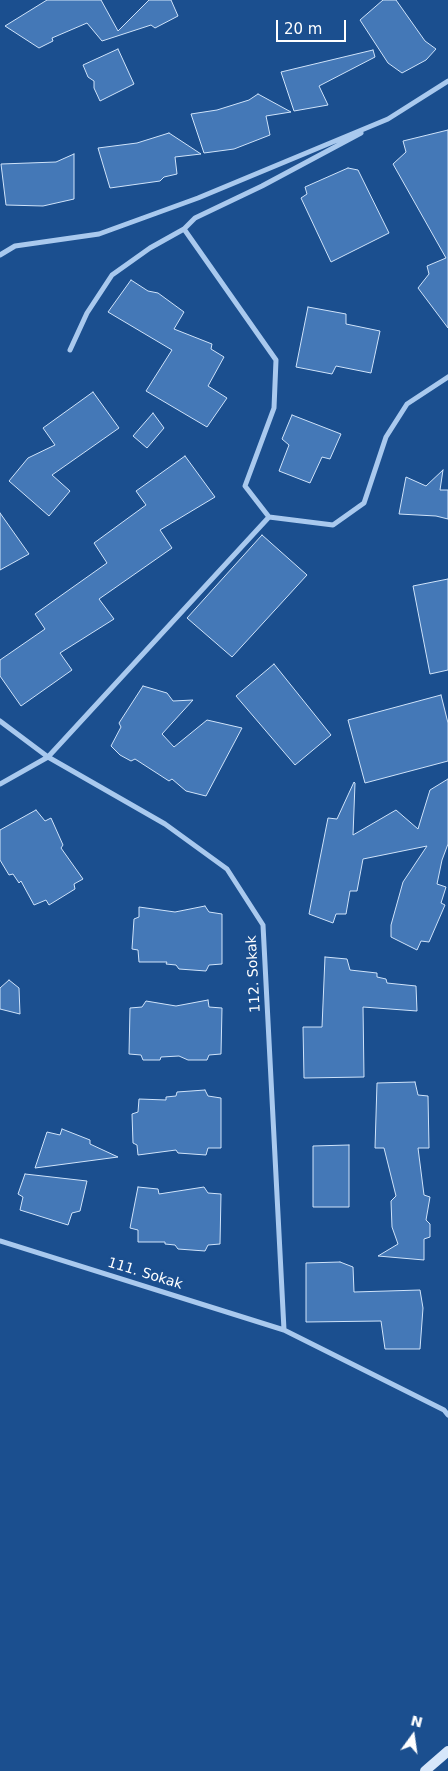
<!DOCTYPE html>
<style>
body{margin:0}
#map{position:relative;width:448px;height:1771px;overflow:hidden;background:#1b4f8f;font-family:"DejaVu Sans",sans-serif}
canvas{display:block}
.north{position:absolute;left:388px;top:1711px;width:50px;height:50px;-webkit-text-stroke:4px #1b4f8f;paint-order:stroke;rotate:14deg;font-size:14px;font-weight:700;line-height:20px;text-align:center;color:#fff}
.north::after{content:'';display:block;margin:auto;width:18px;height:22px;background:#fff;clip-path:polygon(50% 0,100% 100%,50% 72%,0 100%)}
.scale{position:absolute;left:276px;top:20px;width:70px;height:22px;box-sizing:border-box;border:2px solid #fff;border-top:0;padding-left:6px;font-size:15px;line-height:18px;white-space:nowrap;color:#fff;-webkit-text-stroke:4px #1b4f8f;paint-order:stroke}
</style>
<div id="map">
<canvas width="448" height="1771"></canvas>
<div class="north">N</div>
<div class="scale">20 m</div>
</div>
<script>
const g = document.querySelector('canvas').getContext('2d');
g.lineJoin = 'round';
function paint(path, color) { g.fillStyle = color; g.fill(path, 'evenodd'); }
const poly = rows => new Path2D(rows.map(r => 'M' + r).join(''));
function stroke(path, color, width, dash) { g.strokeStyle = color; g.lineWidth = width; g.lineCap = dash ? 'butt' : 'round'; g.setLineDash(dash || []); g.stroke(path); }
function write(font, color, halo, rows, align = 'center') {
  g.font = font + ' "DejaVu Sans",sans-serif'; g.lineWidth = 5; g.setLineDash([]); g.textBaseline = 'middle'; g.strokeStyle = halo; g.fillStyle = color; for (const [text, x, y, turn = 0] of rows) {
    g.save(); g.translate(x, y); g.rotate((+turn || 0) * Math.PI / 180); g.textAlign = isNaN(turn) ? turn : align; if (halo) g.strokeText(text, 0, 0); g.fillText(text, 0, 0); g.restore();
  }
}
const building = poly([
 [47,0,101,0,118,31,149,0,171,0,178,16,155,28,151,25,102,41,87,23,52,38,53,41,39,48,5,26,47,0],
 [383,0,396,0,425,41,436,49,426,60,402,73,388,63,360,20,383,0],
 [118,49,134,84,100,101,94,88,94,81,88,77,83,65,118,49],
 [373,50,375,57,319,86,328,105,294,111,281,72,373,50],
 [258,94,291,112,266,116,270,135,234,149,204,153,191,114,217,110,249,100,258,94],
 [448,130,448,328,418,288,429,274,427,266,446,258,393,164,406,152,403,141,448,130],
 [169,133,201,154,175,157,177,174,164,177,160,181,110,188,98,148,137,143,169,133],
 [74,154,74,199,43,206,6,205,1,164,56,162,74,154],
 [348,168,358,170,389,233,331,262,301,198,307,194,305,187,348,168],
 [131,280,148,291,158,293,184,312,174,329,212,344,211,349,224,357,208,386,227,398,207,427,146,391,172,350,108,312,131,280],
 [308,307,346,314,346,324,380,331,371,373,336,366,332,374,296,367,308,307],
 [93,392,119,428,52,475,70,491,49,516,9,481,28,458,55,445,43,428,93,392],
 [153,413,164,428,147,448,133,436,153,413],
 [292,415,341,434,330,459,322,457,310,483,279,471,289,445,282,439,292,415],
 [185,456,215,497,160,530,172,548,99,599,114,619,60,653,72,670,21,706,0,676,0,660,45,629,35,614,107,563,94,543,146,505,136,491,185,456],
 [443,470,440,490,448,490,448,519,436,516,399,514,406,477,426,486,443,470],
 [0,513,29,554,0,570,0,513],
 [262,535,307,575,232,657,187,618,262,535],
 [448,579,448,670,430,674,413,586,448,579],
 [274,664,331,735,295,765,236,696,274,664],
 [143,686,167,693,173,701,193,700,162,734,174,747,207,720,242,728,206,796,186,791,172,779,169,781,135,759,131,761,120,755,111,746,121,727,119,723,143,686],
 [441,695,448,723,448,761,365,783,348,720,441,695],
 [448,779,448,844,442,860,437,884,446,887,441,903,445,905,429,942,421,941,417,950,391,937,391,925,403,882,427,846,363,859,357,891,350,891,346,914,336,914,333,923,309,914,328,818,337,819,354,782,355,783,353,835,396,810,418,829,430,790,448,779],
 [36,810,45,821,51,818,63,845,61,848,83,879,74,884,75,889,49,905,46,900,34,905,21,881,19,883,13,874,9,875,0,860,0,830,36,810],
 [205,906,209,912,222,914,222,964,209,965,206,971,179,969,176,965,166,964,167,962,139,962,138,950,132,949,134,919,139,917,139,907,175,912,205,906],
 [325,957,347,959,350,970,377,973,377,977,386,979,387,983,416,986,417,1011,363,1007,364,1077,304,1078,303,1027,322,1027,325,957],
 [9,980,19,988,20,1014,0,1009,0,988,9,980],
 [208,1000,209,1007,222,1008,221,1054,209,1055,207,1060,188,1060,179,1056,161,1057,160,1060,143,1060,141,1055,129,1054,130,1008,142,1007,146,1001,176,1006,208,1000],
 [415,1082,418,1095,428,1096,429,1148,418,1148,424,1195,430,1197,426,1220,430,1224,430,1237,424,1239,424,1260,378,1256,398,1244,392,1227,391,1201,396,1196,384,1148,375,1148,377,1083,415,1082],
 [205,1090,208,1096,221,1098,221,1148,208,1148,206,1155,178,1153,176,1150,138,1155,137,1145,133,1143,132,1114,138,1112,139,1099,166,1100,166,1097,176,1096,177,1092,205,1090],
 [62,1129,90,1140,90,1144,118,1157,35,1168,47,1132,60,1135,62,1129],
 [349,1145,349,1207,313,1207,313,1146,349,1145],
 [25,1174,87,1181,80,1211,72,1213,68,1225,20,1210,23,1197,18,1194,25,1174],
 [138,1187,158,1189,159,1194,204,1187,208,1193,221,1194,220,1244,208,1245,205,1251,178,1249,175,1245,165,1244,165,1242,138,1242,138,1230,130,1228,138,1187],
 [340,1262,353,1267,354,1292,420,1290,423,1308,420,1349,385,1349,381,1321,306,1322,306,1263,340,1262]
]);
paint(building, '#4478b7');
stroke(building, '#cfe3fa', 1);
stroke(poly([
 [184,229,276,360,274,408,245,486,269,517,333,525,364,503,386,437,407,404,448,377],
 [0,255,15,246,99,234,198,198,388,119,448,81],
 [70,350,87,313,112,275,150,248,184,229,195,218,262,186,361,133],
 [0,721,48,757,165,824,227,869,263,925,284,1330],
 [0,784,48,757,269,517],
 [0,1241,284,1330,444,1410,448,1415]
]), '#a9c9ee', 5);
stroke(poly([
 [425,1771,448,1751]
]), '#d6e6fa', 10);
write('14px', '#fff', '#1b4f8f', [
 ["112. Sokak",254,974,-93],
 ["111. Sokak",145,1274,17]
]);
</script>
